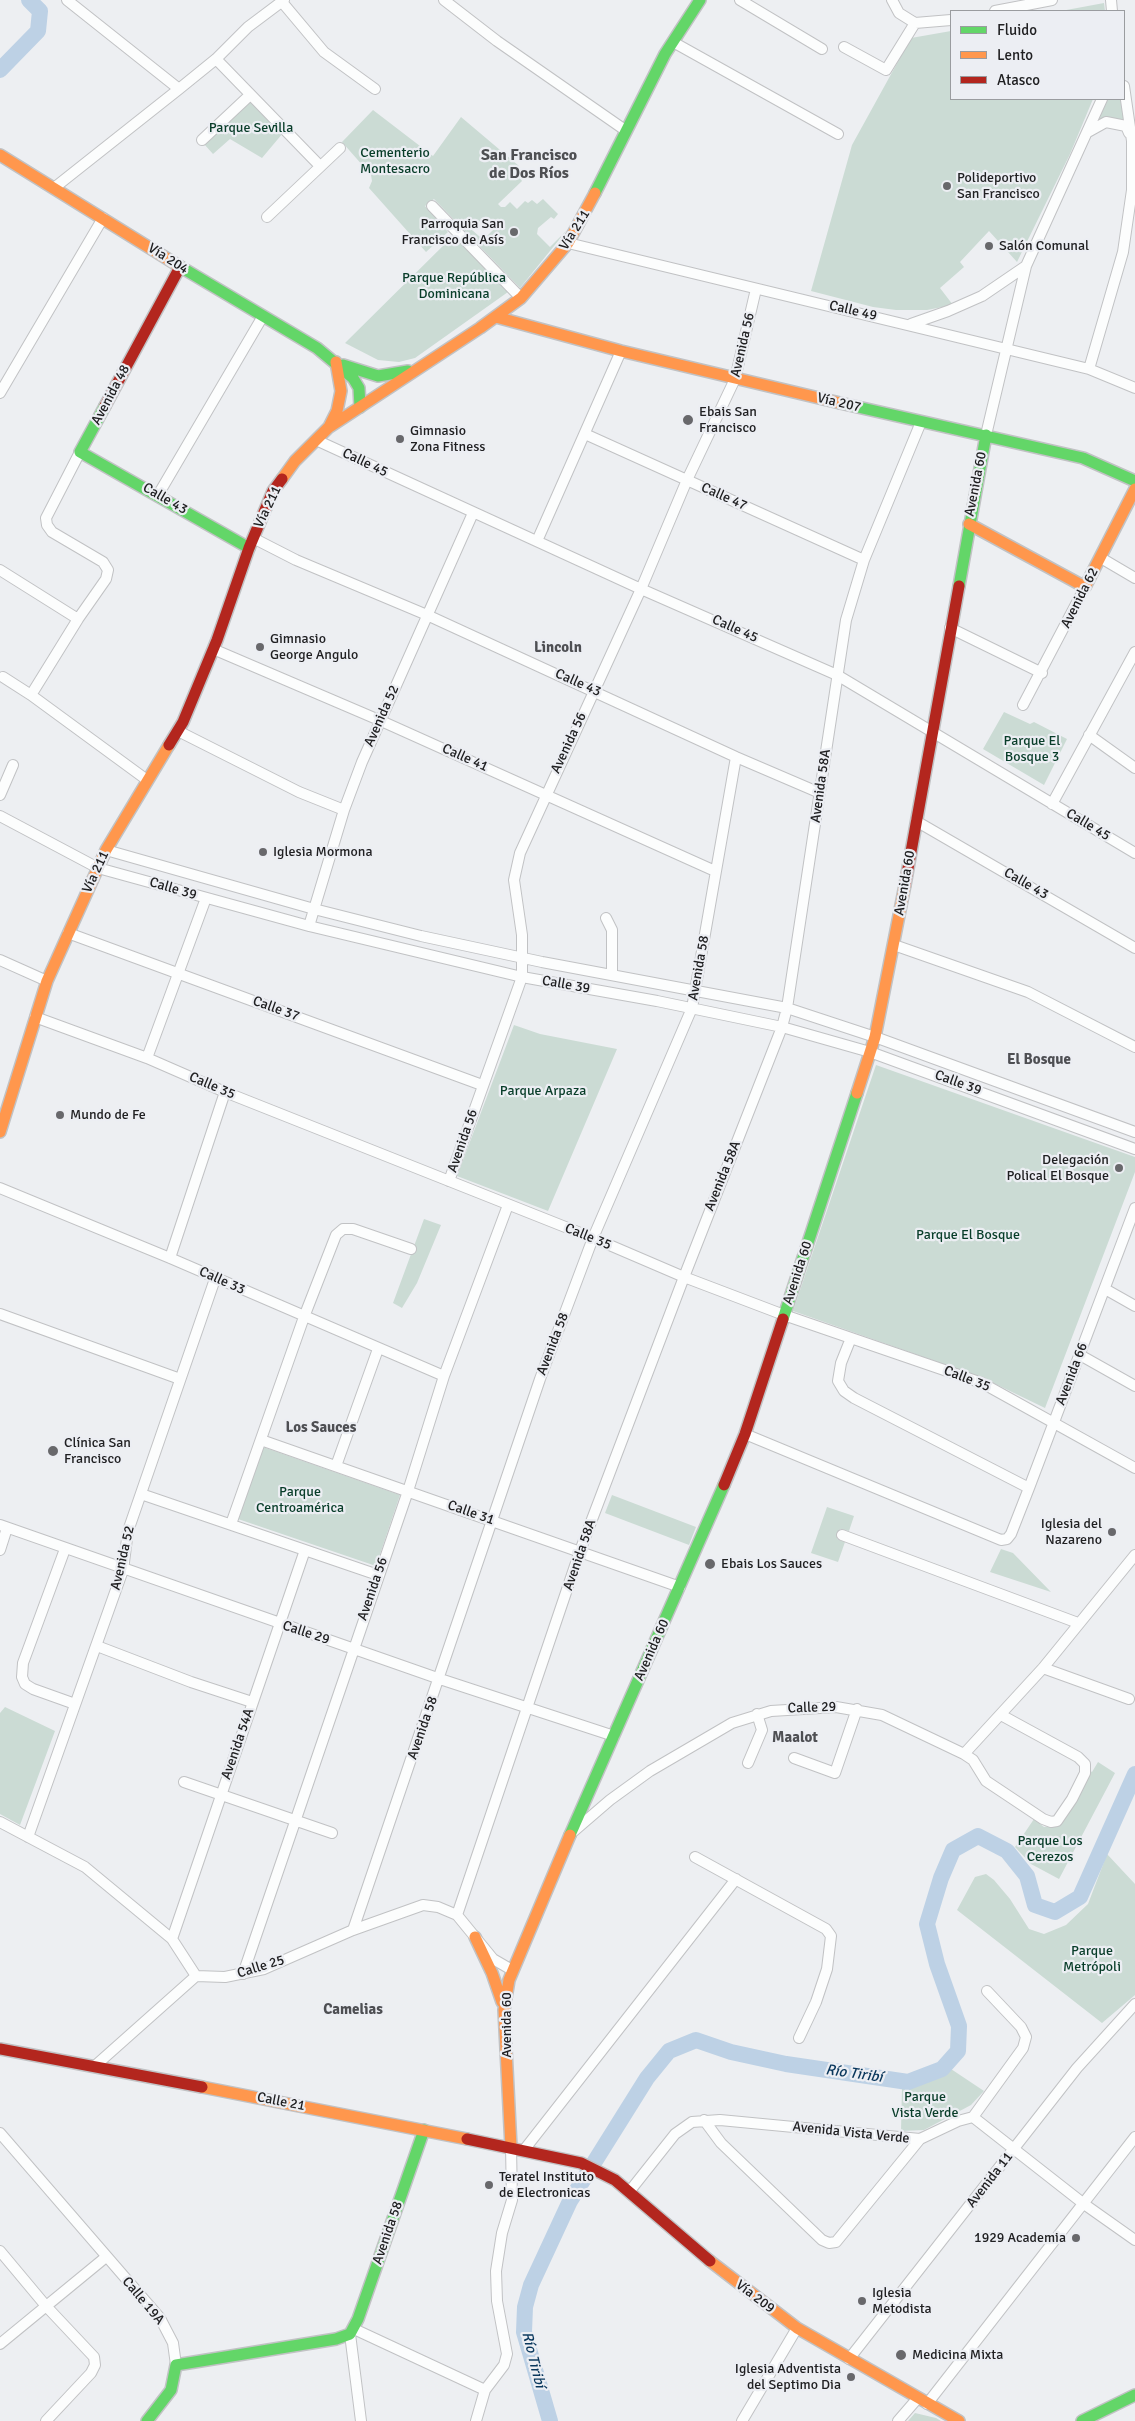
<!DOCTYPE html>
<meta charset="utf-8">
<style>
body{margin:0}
#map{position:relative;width:1135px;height:2421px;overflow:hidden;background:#edeff2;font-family:Signika,sans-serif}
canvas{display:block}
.legend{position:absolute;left:950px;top:10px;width:175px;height:90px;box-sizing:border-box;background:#eceef3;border:1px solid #9a9c9f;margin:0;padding:6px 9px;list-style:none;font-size:15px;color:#202022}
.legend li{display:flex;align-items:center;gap:10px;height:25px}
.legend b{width:25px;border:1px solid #9a9c9f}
</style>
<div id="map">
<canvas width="1135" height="2421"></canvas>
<ul class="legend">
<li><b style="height:6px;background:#63d668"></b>Fluido</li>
<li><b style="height:6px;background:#ff974d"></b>Lento</li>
<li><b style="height:6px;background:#b3261e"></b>Atasco</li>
</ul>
</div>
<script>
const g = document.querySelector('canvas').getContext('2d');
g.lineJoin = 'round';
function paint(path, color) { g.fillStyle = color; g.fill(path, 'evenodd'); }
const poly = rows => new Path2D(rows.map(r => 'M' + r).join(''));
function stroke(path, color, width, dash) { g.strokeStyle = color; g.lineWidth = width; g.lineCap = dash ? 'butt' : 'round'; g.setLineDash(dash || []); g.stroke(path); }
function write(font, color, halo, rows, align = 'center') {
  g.font = font + ' Signika,sans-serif'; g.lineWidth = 4.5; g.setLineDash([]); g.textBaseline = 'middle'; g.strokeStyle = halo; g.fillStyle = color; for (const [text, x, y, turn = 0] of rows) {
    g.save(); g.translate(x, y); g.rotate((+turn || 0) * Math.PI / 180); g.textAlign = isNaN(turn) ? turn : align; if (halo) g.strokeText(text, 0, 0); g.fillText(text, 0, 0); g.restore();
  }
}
paint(poly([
 [1104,3,1105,11,1061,11],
 [951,31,951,99,1093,99,1070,154,1017,262,989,231,960,262,964,267,940,288,953,305,927,310,896,310,873,307,811,291,852,145,911,38],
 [1107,99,1122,99,1126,122,1108,117,1098,122],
 [252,100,283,133,262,158,230,139,213,154,204,144],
 [373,110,433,156,461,117,519,166,520,178,522,181,498,204,501,207,505,207,510,202,517,209,525,201,528,203,532,200,537,204,543,199,558,214,554,219,551,217,538,228,537,234,550,247,567,230,520,288,434,199,425,206,448,232,426,252,369,188,372,181,371,175,342,142],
 [482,219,493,230,485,238,483,235,480,237,471,229],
 [454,235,508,292,415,358,399,362,378,360,345,343],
 [1004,712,1030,724,1034,722,1067,739,1044,785,983,749],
 [514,1025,540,1034,617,1049,548,1211,457,1176],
 [876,1065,1135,1157,1135,1172,1045,1408,983,1378,793,1311],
 [424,1219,441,1225,417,1283,402,1308,393,1303],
 [263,1447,400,1495,376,1566,238,1519],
 [612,1495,696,1527,689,1545,605,1513],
 [827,1507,854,1516,849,1531,840,1529,837,1539,845,1542,838,1562,811,1553],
 [1001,1549,1013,1553,1051,1592,990,1572],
 [5,1707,55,1731,20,1825,0,1814,0,1713],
 [1098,1762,1115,1773,1059,1879,1031,1864,1015,1847,1034,1819,1044,1827,1054,1825,1089,1770,1092,1772],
 [1107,1854,1135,1884,1135,1995,1102,2023,957,1910,975,1877,986,1874,994,1880,1010,1899,1029,1929,1044,1934,1066,1925,1088,1904],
 [951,2069,984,2091,971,2105,924,2130,901,2131,902,2087,910,2087,947,2074],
 [915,2413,936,2418,941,2421,908,2421]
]), '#cbdbd4');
stroke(poly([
 [0,70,38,31,40,11,29,0],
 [550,2421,524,2332,525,2307,531,2285,570,2201,647,2078,669,2051,696,2040,731,2052,786,2064,908,2082,942,2069,958,2051,959,2026,937,1964,927,1924,941,1878,953,1850,978,1836,1007,1851,1027,1876,1035,1905,1055,1912,1080,1897,1135,1774]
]), '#bdd1e5', 16);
const street = poly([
 [67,0,179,89],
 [444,0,497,41,625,130],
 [740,0,822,49],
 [892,0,899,13,915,23,951,20],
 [1111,0,1112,11],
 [282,2,324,52,375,89],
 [995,11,1052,0],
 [673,42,838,134],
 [844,47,886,70,915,23],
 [216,59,320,166],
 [1088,132,1106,122,1126,126,1129,133],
 [202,140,250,95],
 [54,188,179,89,216,59,248,27,284,0],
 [432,206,521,298],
 [267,217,340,148],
 [568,243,1089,369,1135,388],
 [911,324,948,311,982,296,1026,266],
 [1089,369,1123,252,1132,190,1132,141,1124,86],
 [0,393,103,218],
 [585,434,864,560],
 [986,435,1026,266,1102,99],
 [316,440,641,589,837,675,1135,853],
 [158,495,263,316],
 [253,538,296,560,427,615,736,757,820,793],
 [537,541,621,351],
 [1101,558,1135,578],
 [0,570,78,619],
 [950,628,1042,673],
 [213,649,379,720,715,871],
 [3,677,31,695,147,780],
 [31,695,78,619,106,579,108,570,103,562,52,532,47,525,46,518,80,452],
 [1023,705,1085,587],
 [178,731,299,792,344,810],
 [1089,735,1135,768],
 [0,795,13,765],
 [1052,804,1135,652],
 [0,816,98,868,309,926,522,977,657,1001,782,1027,870,1052,1135,1149],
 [916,821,1135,948],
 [106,850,314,909,421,936,542,962,787,1008,875,1037,1135,1132],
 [606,918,612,930,612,973],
 [309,926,344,810,362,762,473,513],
 [68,933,482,1085],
 [894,945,1028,992,1135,1047],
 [0,960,47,981],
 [35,1017,147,1058,225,1092,593,1238,684,1277,784,1315,982,1383,1135,1468],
 [147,1058,206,898],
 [449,1181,522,977,522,935,514,880,520,853,641,589,687,480,735,379,756,289],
 [0,1188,170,1258,444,1376],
 [170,1258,225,1092],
 [1105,1289,1135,1306],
 [0,1314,180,1379],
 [851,1338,841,1363,838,1381,844,1391,854,1398,1029,1488],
 [1080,1355,1135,1386],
 [745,1434,1001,1540,1007,1539,1011,1534,1029,1488,1135,1208],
 [261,1440,680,1587],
 [336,1466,378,1349],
 [141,1494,378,1575],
 [231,1524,304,1317,336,1235,343,1229,353,1229,411,1249],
 [0,1525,440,1679,614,1736],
 [842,1535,1078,1623],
 [65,1549,23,1663,22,1677,25,1684,33,1689,75,1704],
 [0,1550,7,1528],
 [97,1646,191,1682,252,1702],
 [1043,1668,1129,1699],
 [964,1754,1043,1668,1135,1555],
 [794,1758,835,1773,857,1709],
 [748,1763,762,1730,757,1714],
 [184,1782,332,1833],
 [0,1822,85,1867,172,1939,196,1976],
 [574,1831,610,1800,650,1771,732,1723,771,1711,836,1707,882,1715,964,1754,973,1760,986,1781,1043,1819,1051,1822,1057,1821,1072,1799,1085,1773,1085,1764,1078,1757,1001,1715],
 [28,1837,123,1570,128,1531,215,1279],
 [695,1857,826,1929,831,1936,827,1969,816,2002,799,2038],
 [457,1915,580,1551,684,1277,782,1027,787,1008,846,620,864,560,921,422],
 [353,1930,540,1379,593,1238,692,1008,736,757],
 [172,1939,305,1550],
 [243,1974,408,1491,444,1376,508,1205],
 [196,1976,225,1977,264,1969,353,1930,423,1905,438,1907,457,1915,493,1959,512,1970],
 [96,2065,196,1976],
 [973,2117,1084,2204,1135,2240],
 [704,2120,721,2143,822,2240,829,2243,836,2242,920,2139],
 [0,2133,160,2318,173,2343,176,2365],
 [524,2150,736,1879],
 [629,2192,675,2134,692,2122,720,2120,920,2139,958,2121,973,2117,1023,2048,1026,2037,1021,2027,987,1991],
 [0,2251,46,2306,94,2357,95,2365,91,2373,46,2421],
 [354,2329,485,2390],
 [350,2334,361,2421],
 [0,2344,106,2257],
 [849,2359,1077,2068,1135,2004],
 [927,2404,1135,2137],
 [476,2421,485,2390,504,2365,507,2354,497,2301,496,2271,502,2233,512,2200,511,2147],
 [742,2421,797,2328],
 [898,2421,917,2399]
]);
const fast = poly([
 [595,193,665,54,700,0],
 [179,266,317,348,353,378,359,388,360,407],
 [343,365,378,376,408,371],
 [840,403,1083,458,1135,481],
 [105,406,80,452,249,548],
 [959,586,986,435],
 [783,1319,857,1093],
 [570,1835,724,1485],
 [147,2421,171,2390,176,2365,336,2339,350,2334,358,2319,424,2130],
 [1082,2421,1135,2395]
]);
const slow = poly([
 [0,155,179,266],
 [496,317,621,351,840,403],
 [329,427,337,411,341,391,336,362],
 [282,479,295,461,328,428,480,328,521,298,568,243,595,193],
 [969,524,1085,587,1135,489],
 [857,1093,875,1037,905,885],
 [0,1132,47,981,106,850,169,745],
 [475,1937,492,1973,502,2002],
 [202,2087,467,2139],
 [511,2147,504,2010,509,1980,570,1835],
 [710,2261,797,2328,959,2421]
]);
const jam = poly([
 [105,406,180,267],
 [169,745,183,722,217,640,249,548,273,491,282,479],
 [905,885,959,586],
 [724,1485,745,1434,783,1319],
 [0,2049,202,2087],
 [467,2139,581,2163,615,2180,710,2261]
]);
stroke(street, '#c1c2c4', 12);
stroke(fast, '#c1c2c4', 14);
stroke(slow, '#c1c2c4', 14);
stroke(jam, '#c1c2c4', 14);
stroke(street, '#fcfdfd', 10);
stroke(fast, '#63d668', 11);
stroke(slow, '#ff974d', 11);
stroke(jam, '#b3261e', 11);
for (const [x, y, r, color] of [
 [947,186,5,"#68686b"],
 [514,232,5,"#68686b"],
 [989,246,5,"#68686b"],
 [688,420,6,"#68686b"],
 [400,439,5,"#68686b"],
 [260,647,5,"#68686b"],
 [263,852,5,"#68686b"],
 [60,1115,5,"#68686b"],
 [1119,1168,5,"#68686b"],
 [53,1451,6,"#68686b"],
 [1112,1532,5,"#68686b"],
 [710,1564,6,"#68686b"],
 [489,2185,5,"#68686b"],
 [1076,2238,5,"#68686b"],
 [862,2301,5,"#68686b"],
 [901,2355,6,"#68686b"],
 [851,2377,5,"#68686b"]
]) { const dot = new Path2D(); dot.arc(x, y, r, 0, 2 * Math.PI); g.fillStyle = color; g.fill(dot); stroke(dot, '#eceef3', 2); }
write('14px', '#083d29', '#eceef3', [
 ["Parque Sevilla",251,128],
 ["Cementerio",395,153],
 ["Montesacro",395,169],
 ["Parque República",454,278],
 ["Dominicana",454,294],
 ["Parque El",1032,741],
 ["Bosque 3",1032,757],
 ["Parque Arpaza",543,1091],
 ["Parque El Bosque",968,1235],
 ["Parque",300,1492],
 ["Centroamérica",300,1508],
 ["Parque Los",1050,1841],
 ["Cerezos",1050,1857],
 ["Parque",1092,1951],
 ["Metrópoli",1092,1967],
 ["Parque",925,2097],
 ["Vista Verde",925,2113]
]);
write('14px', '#202022', '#eceef3', [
 ["Polideportivo",957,178],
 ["San Francisco",957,194],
 ["Parroquia San",504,224,"right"],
 ["Francisco de Asís",504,240,"right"],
 ["Salón Comunal",999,246],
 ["Ebais San",699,412],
 ["Francisco",699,428],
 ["Gimnasio",410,431],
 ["Zona Fitness",410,447],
 ["Gimnasio",270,639],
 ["George Angulo",270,655],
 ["Iglesia Mormona",273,852],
 ["Mundo de Fe",70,1115],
 ["Delegación",1109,1160,"right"],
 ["Polical El Bosque",1109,1176,"right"],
 ["Clínica San",64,1443],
 ["Francisco",64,1459],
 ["Iglesia del",1102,1524,"right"],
 ["Nazareno",1102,1540,"right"],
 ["Ebais Los Sauces",721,1564],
 ["Teratel Instituto",499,2177],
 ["de Electronicas",499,2193],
 ["1929 Academia",1066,2238,"right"],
 ["Iglesia",872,2293],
 ["Metodista",872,2309],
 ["Medicina Mixta",912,2355],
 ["Iglesia Adventista",841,2369,"right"],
 ["del Septimo Dia",841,2385,"right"]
], 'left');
write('14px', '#202022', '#eceef3', [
 ["Vía 211",575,230,-58],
 ["Vía 204",168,259,32],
 ["Calle 49",853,311,13],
 ["Avenida 56",743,345,-77],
 ["Avenida 48",111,395,-62],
 ["Vía 207",839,403,13],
 ["Calle 45",365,463,25],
 ["Avenida 60",976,484,-79],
 ["Calle 47",724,497,24],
 ["Calle 43",165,499,30],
 ["Vía 211",268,507,-64],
 ["Avenida 62",1080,598,-63],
 ["Calle 45",735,629,24],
 ["Calle 43",578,683,24],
 ["Avenida 52",382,716,-66],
 ["Avenida 56",569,743,-65],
 ["Calle 41",465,758,24],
 ["Avenida 58A",821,786,-82],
 ["Calle 45",1088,825,31],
 ["Vía 211",96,872,-65],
 ["Avenida 60",905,883,-80],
 ["Calle 43",1026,884,30],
 ["Calle 39",173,889,16],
 ["Avenida 58",699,968,-80],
 ["Calle 39",566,985,10],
 ["Calle 37",276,1009,20],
 ["Calle 39",958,1083,20],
 ["Calle 35",212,1086,23],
 ["Avenida 56",463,1141,-71],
 ["Avenida 58A",723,1176,-68],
 ["Calle 35",588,1237,22],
 ["Avenida 60",798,1273,-72],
 ["Calle 33",222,1281,24],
 ["Avenida 58",553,1344,-69],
 ["Avenida 66",1072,1374,-69],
 ["Calle 35",967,1379,21],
 ["Calle 31",471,1513,19],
 ["Avenida 58A",580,1555,-71],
 ["Avenida 52",123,1558,-77],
 ["Avenida 56",373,1589,-71],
 ["Calle 29",306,1633,18],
 ["Avenida 60",652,1650,-66],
 ["Calle 29",812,1708,-2],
 ["Avenida 58",423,1728,-71],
 ["Avenida 54A",238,1744,-71],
 ["Calle 25",261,1967,-17],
 ["Avenida 60",507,2025,-90],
 ["Calle 21",281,2102,11],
 ["Avenida Vista Verde",851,2133,6],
 ["Avenida 11",990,2180,-52],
 ["Avenida 58",388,2233,-71],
 ["Vía 209",755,2297,37],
 ["Calle 19A",143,2301,50]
]);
write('bold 15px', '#4e4f53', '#eceef3', [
 ["Lincoln",558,648],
 ["El Bosque",1039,1060],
 ["Los Sauces",321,1428],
 ["Maalot",795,1738],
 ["Camelias",353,2010]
]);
write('italic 15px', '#09375c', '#eceef3', [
 ["Río Tiribí",854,2074,8],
 ["Río Tiribí",533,2360,76]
]);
write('bold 16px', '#4e4f53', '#eceef3', [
 ["San Francisco",529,156],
 ["de Dos Ríos",529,174]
]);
</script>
